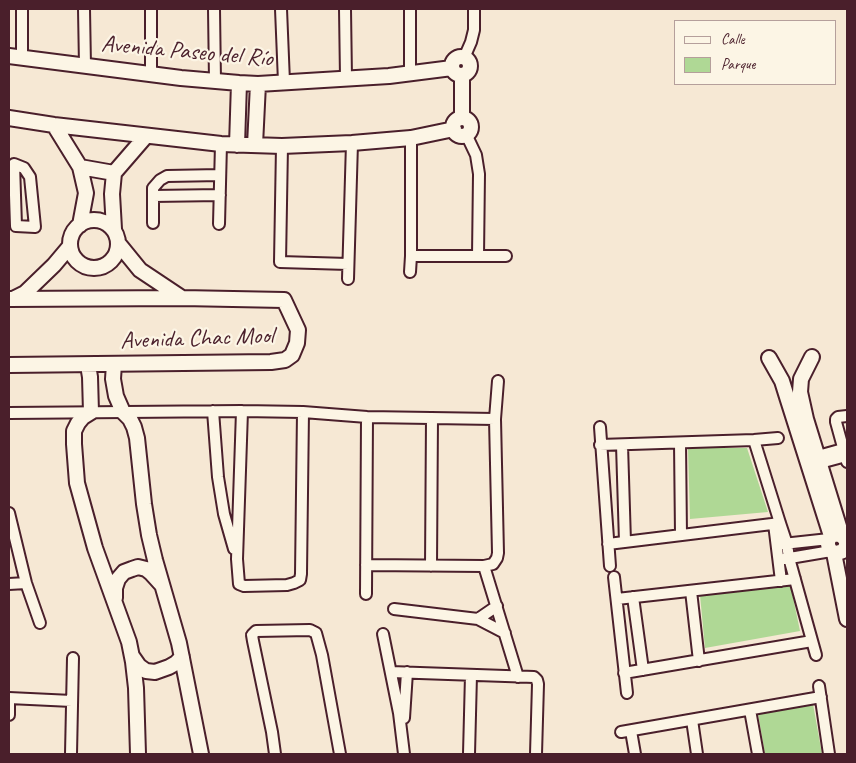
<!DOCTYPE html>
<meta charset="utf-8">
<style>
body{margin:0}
#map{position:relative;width:856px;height:763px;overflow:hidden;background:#f6e8d4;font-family:Caveat,sans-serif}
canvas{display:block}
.frame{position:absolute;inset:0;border:10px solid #4a1f2b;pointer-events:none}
.legend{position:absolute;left:674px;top:20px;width:162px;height:65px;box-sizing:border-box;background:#fcf5e5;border:1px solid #b59f9b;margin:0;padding:6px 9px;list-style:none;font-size:15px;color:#4a1f2b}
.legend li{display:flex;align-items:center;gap:10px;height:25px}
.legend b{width:25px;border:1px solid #b59f9b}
</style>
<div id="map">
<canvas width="856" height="763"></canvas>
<div class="frame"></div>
<ul class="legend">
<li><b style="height:6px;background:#fcf5e5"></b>Calle</li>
<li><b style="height:14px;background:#afd895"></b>Parque</li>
</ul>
</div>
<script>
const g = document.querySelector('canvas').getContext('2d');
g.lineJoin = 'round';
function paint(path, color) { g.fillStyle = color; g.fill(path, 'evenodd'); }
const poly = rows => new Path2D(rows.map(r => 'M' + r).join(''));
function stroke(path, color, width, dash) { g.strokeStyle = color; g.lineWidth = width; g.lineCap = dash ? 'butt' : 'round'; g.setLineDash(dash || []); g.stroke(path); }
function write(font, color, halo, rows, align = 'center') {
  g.font = font + ' Caveat,sans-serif'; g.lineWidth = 4.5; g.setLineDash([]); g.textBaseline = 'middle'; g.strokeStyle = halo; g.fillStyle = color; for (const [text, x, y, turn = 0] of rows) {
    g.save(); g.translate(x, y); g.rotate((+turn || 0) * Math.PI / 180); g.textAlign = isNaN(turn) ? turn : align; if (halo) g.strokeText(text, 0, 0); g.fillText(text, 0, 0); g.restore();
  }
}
paint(poly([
 [688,448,747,448,768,512,690,519],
 [790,583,800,631,705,648,700,595],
 [813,704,822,754,765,754,758,714]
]), '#afd895');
const street = poly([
 [84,9,85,66],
 [214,9,215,81],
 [281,9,284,82],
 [345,9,346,78],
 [22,58,22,9],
 [464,58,471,42,474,30,474,9],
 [410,73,410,9],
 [151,74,151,9],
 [466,134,476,155,479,174,478,256],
 [282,146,280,262,348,264],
 [14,164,24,168,30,177,35,227,16,226,14,164],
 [220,195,153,196,153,188,160,180,167,176,220,175],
 [153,223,153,196],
 [219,224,221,144],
 [411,256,506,256],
 [410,272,411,256,411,138],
 [348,279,352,143],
 [213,411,218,477,224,514,234,549],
 [242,411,237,559,239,584,244,586,287,585,294,583,300,580,301,574,303,412],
 [9,413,242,411,303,412,367,417,495,419],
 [847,416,838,417,836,419,836,422,847,462],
 [600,427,610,566],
 [754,440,780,523,787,544,789,558,816,655],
 [680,443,681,535],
 [600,445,754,440,778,438],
 [622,445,625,542],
 [818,456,843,449],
 [820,463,846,456],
 [9,513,26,583,40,623],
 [774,524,781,581],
 [608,544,780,523],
 [783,544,829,539],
 [784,559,831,551],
 [366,565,484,566,493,564,497,558,498,553,495,419,498,381],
 [431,566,432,418],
 [484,566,518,677],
 [614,577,627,693],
 [9,584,26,583],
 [691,591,699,661],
 [366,594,367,417],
 [633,597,643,670],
 [617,599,795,579],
 [394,609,478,619,497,606],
 [478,619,505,633],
 [383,634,399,713,404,754],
 [391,672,534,677,537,680,538,684,536,754],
 [624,673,812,641],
 [819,686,829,754],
 [9,698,72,701],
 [750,710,758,754],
 [9,715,9,698],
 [404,718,407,672],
 [692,720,697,754],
 [631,731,635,754],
 [621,732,821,697],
 [71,754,73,658],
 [275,754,272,732,253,641,252,635,256,631,310,630,316,633,322,655,340,754],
 [469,754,471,675]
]);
const secondary = poly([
 [9,56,181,78,239,83,258,84,389,76,452,68],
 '452 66a9 9 0 1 1 18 0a9 9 0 1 1-18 0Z',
 [9,118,54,125,221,144,282,146,352,143,411,138,454,129],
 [462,118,462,75],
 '453 127a9 9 0 1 1 18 0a9 9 0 1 1-18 0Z',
 [54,125,80,167,86,193,80,225],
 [237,145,239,83],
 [255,145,258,84],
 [80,167,114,173],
 '70 244a24 24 0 1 1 48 0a24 24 0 1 1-48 0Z',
 [114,229,112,194,114,173,146,136],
 [118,243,140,270,182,298],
 [9,299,182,298,284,300,298,330,297,343,292,355,285,360,271,362,9,365],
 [13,299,25,293,54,265,70,246],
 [812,357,801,379,800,392,806,419,842,536],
 [769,358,782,381,787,397,831,536],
 [114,364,113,379,116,396,123,412,130,419,134,427,137,438,144,504,149,535,155,560,179,643,201,754],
 [88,365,90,377,91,412,83,417,78,423,74,431,74,444,77,483,95,548,129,642,133,662,136,688,138,754],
 [834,553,837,553,843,551,846,546,846,540,844,538,839,534,833,535,831,536,828,541,828,544,829,549,834,553,847,619],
 [115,598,115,588,118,579,124,572,132,569,138,567,146,569,151,573,161,584],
 [132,656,139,666,146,671,155,672,169,667,176,663,182,657]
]);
stroke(street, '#4a1f2b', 14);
stroke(secondary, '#4a1f2b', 18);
stroke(street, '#fcf5e5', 10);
stroke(secondary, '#fcf5e5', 14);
write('24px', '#4a1f2b', '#fcf5e5', [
 ["Avenida Paseo del Río",187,52,5],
 ["Avenida Chac Mool",197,339,-2]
]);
</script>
